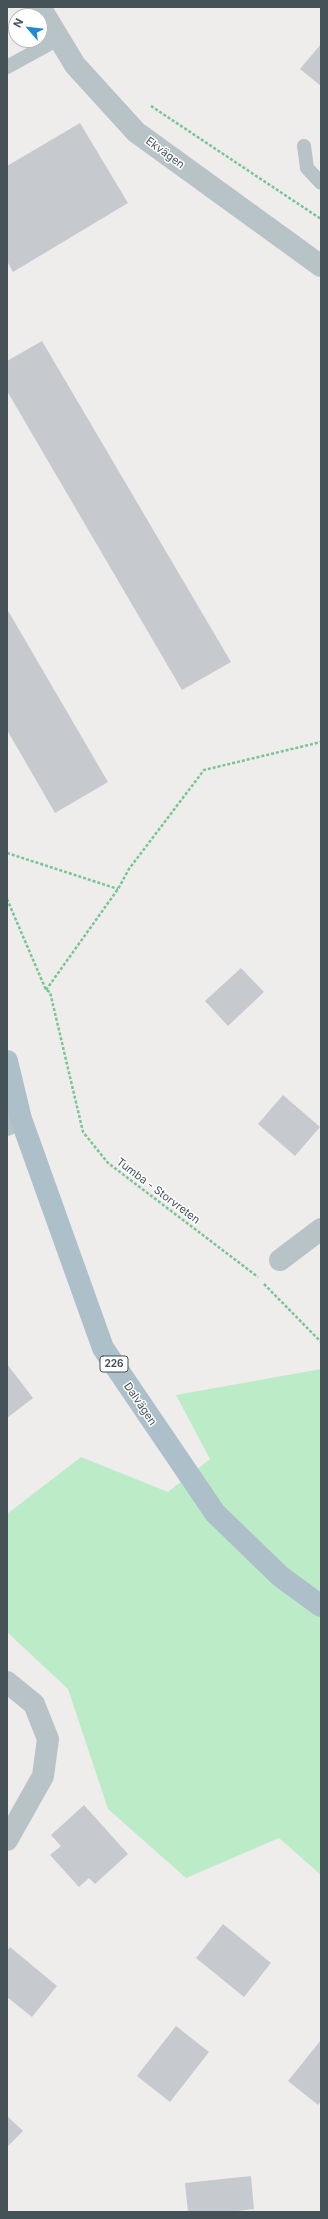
<!DOCTYPE html>
<meta charset="utf-8">
<style>
body{margin:0}
#map{position:relative;width:328px;height:2219px;overflow:hidden;background:#efecec;font-family:Inter,sans-serif}
canvas{display:block}
.frame{position:absolute;inset:0;border:8px solid #455258;pointer-events:none}
.north{position:absolute;left:8px;top:8px;width:40px;height:40px;box-sizing:border-box;background:#fff;border:1px solid #b5babc;border-radius:50%;rotate:298deg;font-size:11px;font-weight:700;line-height:16px;text-align:center;color:#455258}
.north::after{content:'';display:block;margin:auto;width:14px;height:18px;background:#248ad0;clip-path:polygon(50% 0,100% 100%,50% 72%,0 100%)}
</style>
<div id="map">
<canvas width="328" height="2219"></canvas>
<div class="frame"></div>
<div class="north">N</div>
</div>
<script>
const g = document.querySelector('canvas').getContext('2d');
g.lineJoin = 'round';
function paint(path, color) { g.fillStyle = color; g.fill(path, 'evenodd'); }
const poly = rows => new Path2D(rows.map(r => 'M' + r).join(''));
function stroke(path, color, width, dash) { g.strokeStyle = color; g.lineWidth = width; g.lineCap = dash ? 'butt' : 'round'; g.setLineDash(dash || []); g.stroke(path); }
function write(font, color, halo, rows, align = 'center') {
  g.font = font + ' Inter,sans-serif'; g.lineWidth = 3; g.setLineDash([]); g.textBaseline = 'middle'; g.strokeStyle = halo; g.fillStyle = color; for (const [text, x, y, turn = 0] of rows) {
    g.save(); g.translate(x, y); g.rotate((+turn || 0) * Math.PI / 180); g.textAlign = isNaN(turn) ? turn : align; if (halo) g.strokeText(text, 0, 0); g.fillText(text, 0, 0); g.restore();
  }
}
paint(poly([
 [321,1369,321,1875,279,1838,186,1878,108,1809,68,1689,7,1632,7,1514,81,1457,168,1492,210,1459,176,1395]
]), '#bcebc7');
paint(poly([
 [321,44,321,86,300,69],
 [80,123,128,203,13,272,7,261,7,166],
 [42,341,231,662,182,690,7,391,7,361],
 [7,609,108,782,55,813,7,730],
 [241,968,264,992,228,1026,205,1001],
 [283,1095,320,1127,295,1156,258,1124],
 [7,1364,33,1398,7,1418],
 [84,1805,128,1854,95,1884,89,1878,79,1887,50,1855,61,1846,51,1835],
 [223,1924,271,1963,244,1997,196,1958],
 [10,1947,57,1986,32,2017,7,1997,7,1951],
 [176,2026,209,2052,170,2102,137,2076],
 [321,2040,321,2101,318,2105,288,2081],
 [7,2116,23,2131,7,2147],
 [251,2176,254,2209,229,2212,188,2212,185,2183]
]), '#c6cacf');
stroke(poly([
 [151,106,321,219],
 [7,853,118,889],
 [7,899,46,990,50,992,83,1132,108,1163,258,1277],
 [46,990,118,889,129,869,204,770,321,742],
 [264,1284,321,1342]
]), '#76c692', 2.5, [3, 2]);
stroke(poly([
 [7,67,58,39],
 [304,146,307,168,321,183]
]), '#b8c3c8', 14);
stroke(poly([
 [40,7,75,65,136,132,321,266],
 [7,1125,21,1119],
 [280,1260,321,1229],
 [7,1682,34,1704,48,1739,43,1776,7,1840]
]), '#b8c3c8', 22);
stroke(poly([
 [7,1061,21,1119,103,1348,215,1513,280,1576,321,1606]
]), '#adc0ca', 22);
for (const [x, y, w] of [
 [114,1364,28]
]) { const box = new Path2D(); box.roundRect(x - w / 2, y - 8, w, 16, 3); g.fillStyle = '#fff'; g.fill(box); stroke(box, '#455258', 1); }
write('bold 10px', '#455258', null, [
 ["226",114,1364]
]);
write('11px', '#455258', '#fff', [
 ["Ekvägen",165,153,36],
 ["Tumba - Storvreten",158,1191,37],
 ["Dalvägen",140,1404,56]
]);
</script>
